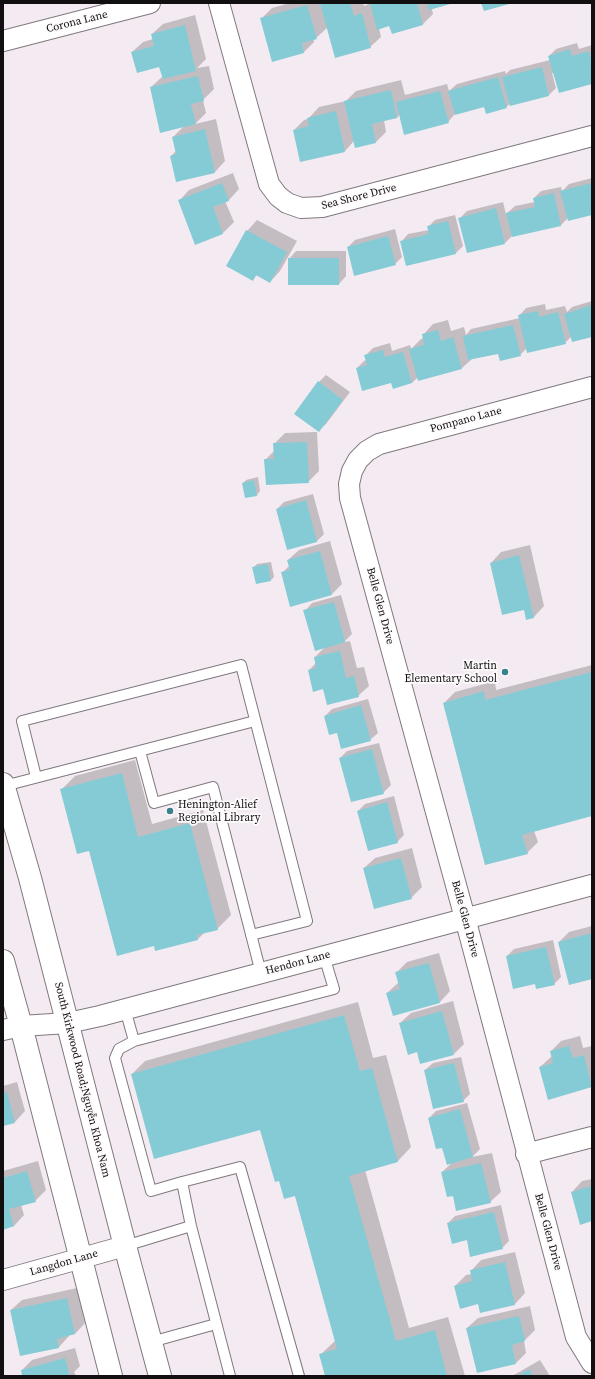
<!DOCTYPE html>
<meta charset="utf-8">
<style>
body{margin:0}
#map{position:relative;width:595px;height:1379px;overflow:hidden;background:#f4ebf2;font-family:"Source Serif 4",serif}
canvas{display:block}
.frame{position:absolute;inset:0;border:4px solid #120f11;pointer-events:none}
</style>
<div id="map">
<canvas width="595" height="1379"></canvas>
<div class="frame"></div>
</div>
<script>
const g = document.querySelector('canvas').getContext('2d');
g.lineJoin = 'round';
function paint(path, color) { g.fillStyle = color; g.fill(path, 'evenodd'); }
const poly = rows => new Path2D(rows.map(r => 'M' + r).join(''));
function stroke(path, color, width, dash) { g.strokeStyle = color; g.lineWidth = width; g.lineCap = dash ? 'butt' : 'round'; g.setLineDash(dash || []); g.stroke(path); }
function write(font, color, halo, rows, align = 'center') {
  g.font = font + ' "Source Serif 4",serif'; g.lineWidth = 3.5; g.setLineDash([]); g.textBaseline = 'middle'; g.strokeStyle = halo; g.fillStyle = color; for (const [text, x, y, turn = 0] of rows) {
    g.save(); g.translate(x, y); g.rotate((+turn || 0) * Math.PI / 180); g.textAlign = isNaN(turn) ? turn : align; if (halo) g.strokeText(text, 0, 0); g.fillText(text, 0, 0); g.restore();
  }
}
paint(poly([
 [290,3,320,3,320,4,321,3,363,3,364,6,371,3,452,3,432,9,433,14,423,24,390,25,379,28,381,37,370,47,328,27,316,38,314,39,314,42,304,52,273,61,261,19,272,8],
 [195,15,206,59,197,68,209,66,214,89,203,100,206,113,195,124,216,119,225,161,215,172,177,181,171,156,176,151,173,137,184,126,151,87,163,76,160,65,132,52,143,42,153,39,152,34,163,24],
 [577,43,579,49,592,45,592,83,552,73,556,88,549,95,510,105,510,104,506,107,485,106,455,114,448,122,400,114,397,118,384,120,386,132,376,142,356,147,354,141,345,151,294,130,304,120,308,119,319,107,346,101,356,91,401,80,405,95,447,84,449,91,457,84,505,71,506,74,510,70,550,60,549,56,556,49],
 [233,173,239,189,229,200,225,201,234,222,223,233,195,243,179,201,189,190],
 [592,178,592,214,568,218,561,225,512,236,505,243,460,218,467,211,503,202,506,214,515,206,535,202,534,198,541,191,561,187,562,191,569,184],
 [455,215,463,246,456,253,401,242,408,234,429,230,428,227,435,220],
 [257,220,297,241,280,271,270,282,257,275,253,279,247,231],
 [395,229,402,257,395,264,348,247,355,240],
 [296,251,346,251,346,276,339,284,289,259],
 [592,301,592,336,571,337,565,343,527,348,520,355,499,352,472,359,462,368,418,377,412,383,392,381,357,368,364,361,367,360,366,355,373,348,390,343,392,351,410,345,411,349,421,339,424,338,423,335,433,324,448,320,451,331,464,327,466,335,471,329,520,318,519,316,526,308,545,304,546,310,565,306,567,312,572,307],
 [326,375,350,392,326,424,318,431,295,414,319,382],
 [317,432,319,471,308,482,265,460,274,451,274,444,285,433],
 [258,477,260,491,257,495,246,497,243,483,246,480],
 [313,494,324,534,317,541,288,549,277,509,284,502],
 [330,541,342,584,332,594,282,573,290,565,288,560,299,550],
 [530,545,544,606,534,617,527,618,525,609,491,563,501,552],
 [271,562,274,577,271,580,253,568,257,564],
 [341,595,352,634,344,642,350,641,357,668,364,667,369,686,358,696,324,688,309,670,316,663,315,657,325,647,305,611,312,603],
 [592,665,592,815,534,831,538,842,527,853,444,703,455,692,495,681,496,690],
 [368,699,378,733,370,740,337,732,325,716,332,709],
 [379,743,391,785,383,793,340,758,347,751],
 [135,760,152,824,203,810,231,915,217,929,205,932,198,939,155,945,61,790,75,776],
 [394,796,404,835,397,842,358,811,365,804],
 [412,848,422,887,411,898,364,868,375,858],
 [592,926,592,978,559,942,569,932],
 [553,940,561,977,554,984,536,983,507,956,514,949],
 [439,953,450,991,440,1002,387,993,399,982,397,972,407,962],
 [453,1001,464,1044,454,1054,400,1023,411,1013],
 [358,1002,373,1058,386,1055,411,1147,398,1161,365,1170,409,1328,448,1317,465,1376,326,1376,320,1355,336,1340,295,1195,280,1179,261,1129,132,1074,145,1061],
 [580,1036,583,1048,592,1046,592,1086,549,1098,540,1067,552,1056,551,1051,561,1041],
 [461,1057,470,1094,463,1101,425,1070,433,1063],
 [17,1082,25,1111,15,1122,3,1125,3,1086],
 [467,1103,480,1149,472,1157,492,1153,501,1192,490,1202,454,1195,442,1172,453,1162,429,1118,436,1111],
 [38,1161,46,1190,35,1201,21,1205,24,1215,14,1226,3,1229,3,1171],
 [592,1179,592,1220,572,1192,582,1181],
 [501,1205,509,1241,502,1248,467,1239,448,1223,455,1216],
 [515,1252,525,1293,515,1304,455,1286,466,1275,472,1274,471,1271,481,1260],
 [77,1288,85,1323,75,1334,69,1335,69,1336,59,1347,21,1355,11,1310,22,1300],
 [530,1306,535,1330,524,1341,526,1353,516,1363,467,1328,478,1318],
 [75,1348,80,1366,74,1372,76,1376,23,1376,22,1370,32,1360],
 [540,1360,550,1376,512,1376]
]), '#0003');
paint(poly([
 [320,3,350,3,354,16,362,13,371,48,335,58],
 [370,3,417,3,423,25,392,34,389,26,377,30],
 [427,3,454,3,429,10],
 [481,3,513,3,484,11],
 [307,5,317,39,302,43,304,53,272,62,260,18],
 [185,25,196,71,163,79,159,67,137,73,131,52,154,46,151,34],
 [570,49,572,56,589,51,592,63,592,84,559,93,548,56],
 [542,67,549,96,510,106,502,77],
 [198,76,204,101,191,104,196,124,160,133,150,87],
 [498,77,507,108,486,114,484,107,455,115,448,91],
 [391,90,397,118,372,124,376,143,355,148,344,101],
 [440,91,449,123,404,135,396,102],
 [336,111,345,152,300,162,293,130,309,126,307,118],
 [205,129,215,173,176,182,170,156,176,154,172,137],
 [222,183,229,201,213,207,223,234,195,245,178,200],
 [592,183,592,215,568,221,560,191],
 [554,193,561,226,512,237,506,213,535,207,533,198],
 [496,208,505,244,467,253,458,218],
 [448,221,456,254,406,266,400,241,429,234,427,226],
 [246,230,287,252,270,283,256,275,253,281,226,266],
 [388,236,396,265,354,276,347,247],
 [288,258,339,258,339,285,288,285],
 [592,305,592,337,572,342,564,314],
 [538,311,539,317,558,312,566,344,527,353,518,315],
 [513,325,521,356,500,361,498,354,468,360,463,336],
 [438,330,441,341,453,337,462,369,418,381,409,349,424,345,422,334],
 [383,350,385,357,403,352,412,383,393,389,391,383,362,391,356,368,367,365,364,355],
 [318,381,343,400,319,432,294,414],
 [307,442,309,483,266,485,264,459,274,459,273,443],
 [254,480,257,496,245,498,242,483],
 [306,500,317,542,287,550,276,509],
 [320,551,332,595,290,607,281,572,290,570,287,560],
 [519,555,534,618,526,620,524,610,502,615,490,563],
 [268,564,271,581,256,584,252,567],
 [334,602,345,642,315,651,303,610],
 [340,651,346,678,354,676,359,697,327,705,323,689,313,692,308,670,316,668,314,657],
 [592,672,592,816,522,835,528,854,485,865,443,703,484,691,485,700],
 [361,705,371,741,341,749,337,733,329,735,324,716],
 [372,749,384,794,351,802,339,758],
 [122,773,138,837,190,823,218,930,197,935,198,940,155,951,154,946,117,956,89,851,77,854,60,789],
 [387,802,398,843,368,851,357,811],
 [401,858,412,899,374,909,363,868],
 [592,933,592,979,569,985,558,942],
 [546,947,555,985,536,989,535,984,513,989,506,956],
 [429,963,440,1003,393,1016,386,993,400,989,395,972],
 [442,1011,454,1055,420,1064,417,1052,408,1055,399,1023],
 [344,1015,360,1071,372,1068,398,1162,349,1176,396,1341,435,1330,447,1376,325,1376,319,1354,337,1349,295,1196,284,1199,279,1181,275,1182,260,1130,154,1159,131,1074],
 [569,1046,573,1058,584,1055,592,1087,548,1100,539,1067,553,1063,550,1051],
 [454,1063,464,1102,433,1109,424,1070],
 [7,1092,15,1123,3,1126,3,1093],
 [460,1109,473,1157,447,1165,442,1148,436,1149,428,1118],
 [481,1163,491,1203,456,1211,453,1196,447,1197,441,1172],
 [27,1171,36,1202,9,1209,14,1226,3,1230,3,1178],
 [592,1186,592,1221,580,1225,571,1192],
 [494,1212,503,1249,470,1257,467,1240,452,1244,447,1223],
 [505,1262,515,1305,480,1313,478,1304,460,1309,454,1286,472,1281,470,1270],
 [67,1298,75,1334,57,1339,59,1348,20,1356,10,1310],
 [519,1316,525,1341,512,1345,516,1364,477,1373,466,1328],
 [65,1358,70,1376,22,1376,21,1370],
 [529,1369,533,1376,518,1376]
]), '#85cbd5');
const lane = poly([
 [140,751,154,803,213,787,261,973],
 [36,777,22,721,241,665,307,921,251,935],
 [4,786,255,721],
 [125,1009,134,1041],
 [182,1182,240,1167,299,1376],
 [125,1246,191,1226],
 [151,1342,216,1324],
 [230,1376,191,1226,182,1182,151,1191,115,1058,119,1049,134,1041,334,989,324,956]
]);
const street = poly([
 [219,3,269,184,278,196,287,203,301,208,322,207,592,136],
 [3,41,150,3],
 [592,387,379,444,367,451,358,460,352,471,349,484,350,498,465,918,576,1337,592,1363],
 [3,1030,21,1026,68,1023,100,1016,592,885],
 [526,1154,592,1137],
 [3,1280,125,1246]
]);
const secondary = poly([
 [3,784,30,878,125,1246,160,1376],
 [3,961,21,1026,111,1376]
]);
stroke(lane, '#80787e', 12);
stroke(street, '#80787e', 22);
stroke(secondary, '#80787e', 24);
stroke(lane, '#fff', 10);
stroke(street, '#fff', 20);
stroke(secondary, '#fff', 22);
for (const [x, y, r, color] of [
 [505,672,4,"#3a818b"],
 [170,811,4,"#3a818b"]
]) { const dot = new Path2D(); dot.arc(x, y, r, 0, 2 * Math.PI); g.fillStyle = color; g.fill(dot); stroke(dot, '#fefbfd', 1.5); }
write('11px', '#120f11', '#fefbfd', [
 ["Corona Lane",77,22,-14],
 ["Sea Shore Drive",359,197,-14],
 ["Pompano Lane",466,420,-15],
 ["Belle Glen Drive",380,606,75],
 ["Belle Glen Drive",465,919,75],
 ["Hendon Lane",298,963,-15],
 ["South Kirkwood Road;Nguyễn Khoa Nam",82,1080,76],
 ["Belle Glen Drive",548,1232,75],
 ["Langdon Lane",64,1263,-16]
]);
write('11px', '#120f11', '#fefbfd', [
 ["Martin",497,666],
 ["Elementary School",497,679],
 ["Henington-Alief",178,805,"left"],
 ["Regional Library",178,818,"left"]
], 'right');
</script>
